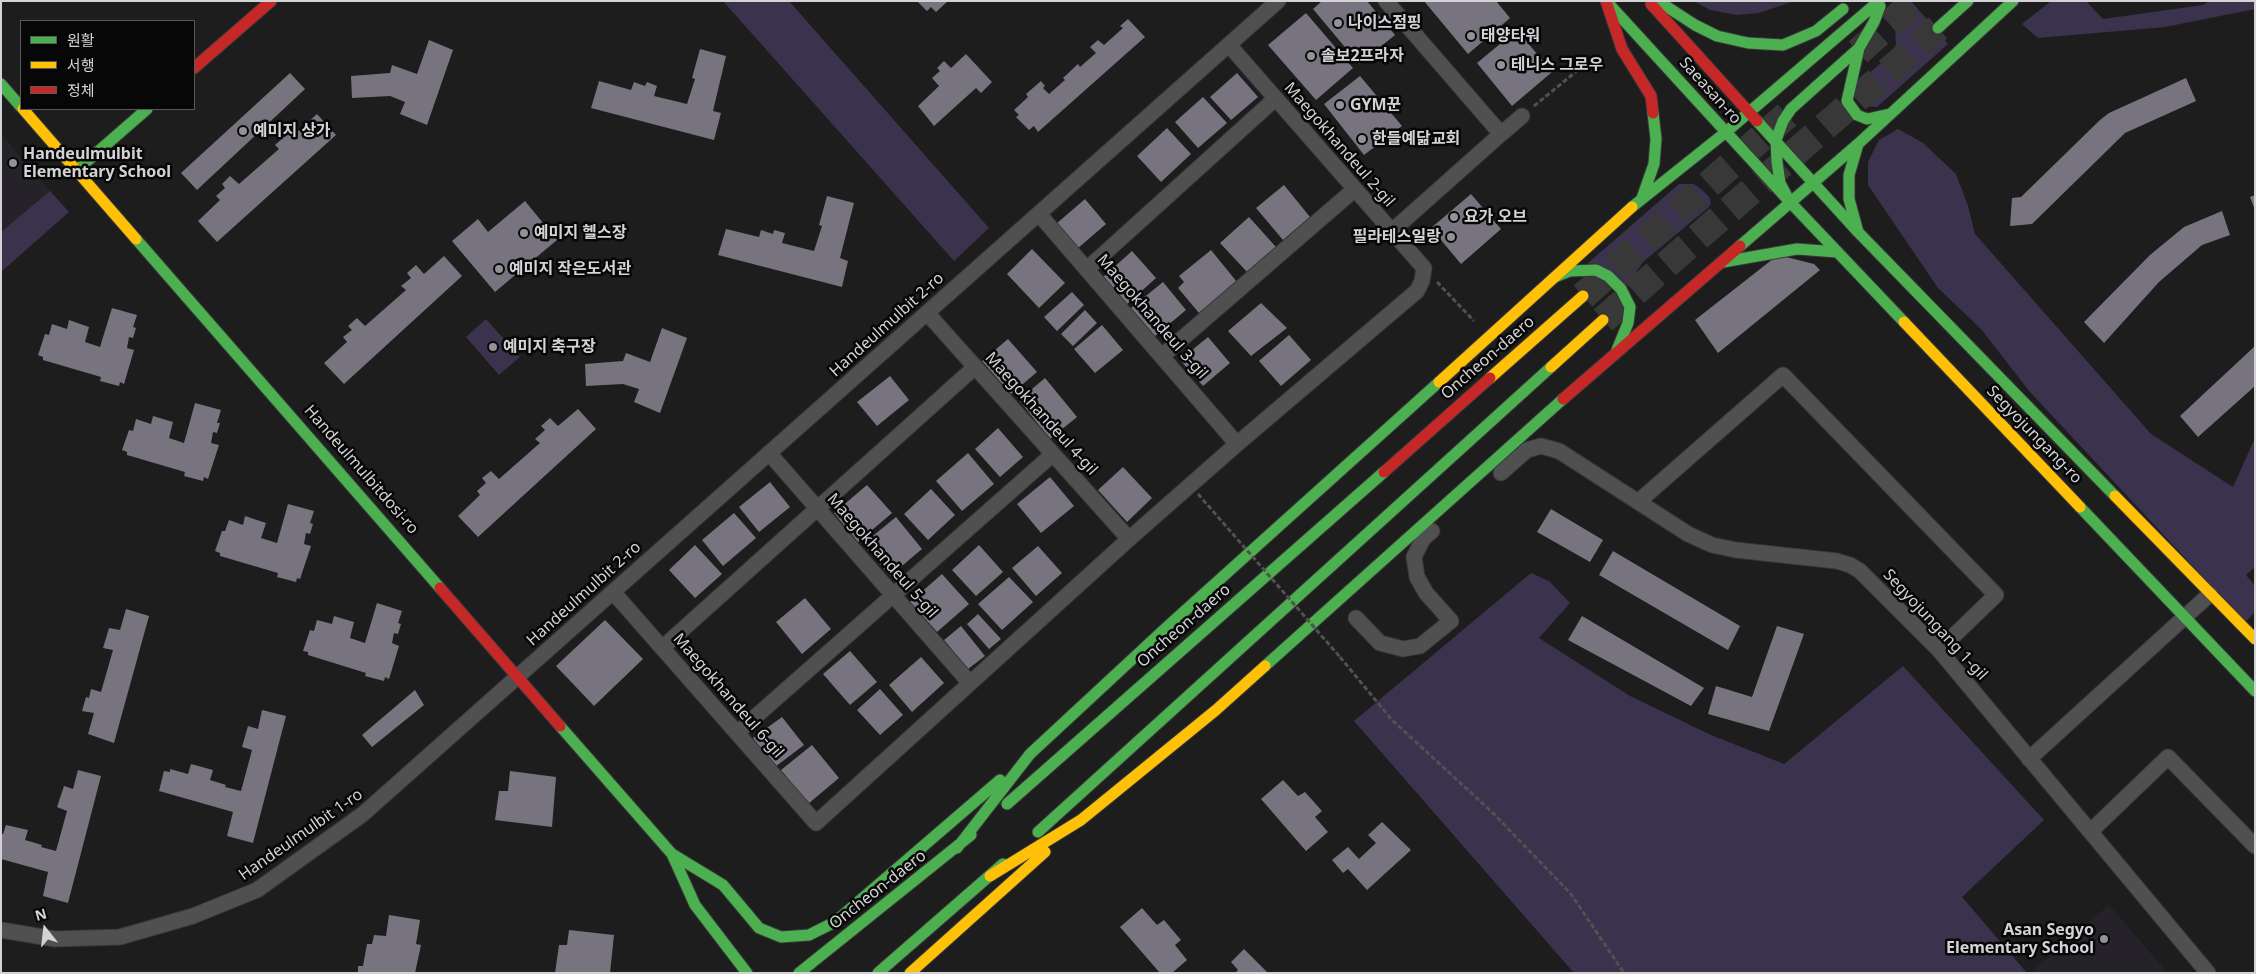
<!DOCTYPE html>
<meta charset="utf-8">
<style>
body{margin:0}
#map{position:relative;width:2256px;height:974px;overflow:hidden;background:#1d1d1d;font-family:"Noto Sans","Noto Sans KR",sans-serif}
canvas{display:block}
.frame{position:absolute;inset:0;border:2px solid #d3d3d5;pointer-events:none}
.legend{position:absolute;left:20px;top:20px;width:175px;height:90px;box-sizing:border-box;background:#070708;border:1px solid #59595a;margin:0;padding:6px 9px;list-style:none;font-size:15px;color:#d3d3d5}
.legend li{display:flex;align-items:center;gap:10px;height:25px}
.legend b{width:25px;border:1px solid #59595a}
.north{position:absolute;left:20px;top:904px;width:50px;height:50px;-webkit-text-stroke:4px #070708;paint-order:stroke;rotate:344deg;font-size:14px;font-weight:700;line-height:20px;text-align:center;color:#d3d3d5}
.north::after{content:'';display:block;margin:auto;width:18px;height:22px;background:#d3d3d5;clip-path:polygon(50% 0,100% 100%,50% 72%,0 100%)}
</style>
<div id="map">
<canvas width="2256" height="974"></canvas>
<div class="frame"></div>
<ul class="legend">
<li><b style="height:6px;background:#4caf50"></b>원활</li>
<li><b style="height:6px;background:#ffc107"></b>서행</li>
<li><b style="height:6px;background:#c62828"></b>정체</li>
</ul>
<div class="north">N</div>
</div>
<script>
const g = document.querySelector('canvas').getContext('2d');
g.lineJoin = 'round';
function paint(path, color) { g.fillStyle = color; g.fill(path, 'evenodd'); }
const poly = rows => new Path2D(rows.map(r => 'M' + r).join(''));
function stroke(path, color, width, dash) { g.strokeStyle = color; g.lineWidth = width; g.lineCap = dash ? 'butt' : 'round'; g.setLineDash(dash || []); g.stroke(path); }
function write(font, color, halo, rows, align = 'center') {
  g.font = font + ' "Noto Sans","Noto Sans KR",sans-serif'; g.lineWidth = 5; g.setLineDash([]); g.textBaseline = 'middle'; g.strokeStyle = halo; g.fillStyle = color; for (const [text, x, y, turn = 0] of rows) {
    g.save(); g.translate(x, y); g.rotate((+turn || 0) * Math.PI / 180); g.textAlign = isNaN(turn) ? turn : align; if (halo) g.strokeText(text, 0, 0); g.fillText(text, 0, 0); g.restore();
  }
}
paint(poly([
 [1,134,50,191,1,232],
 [2109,905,2168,973,2030,973]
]), '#252329');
paint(poly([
 [723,1,789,1,989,228,954,261],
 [1694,1,1794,1,1759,13,1737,15,1710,10],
 [1894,1,1911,1,1948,44,1877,107,1862,106,1855,85,1888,57,1896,45],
 [2051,1,2086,1,2103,19,2203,5,2209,1,2255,1,2255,9,2165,27,2038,38,2022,24],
 [1898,129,1923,143,1956,174,1968,206,1975,234,2151,434,2233,487,2255,438,2255,567,2246,575,2255,586,2255,612,2245,622,2030,392,1981,329,1938,288,1868,185,1868,162,1879,140],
 [1679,184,1694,184,1701,189,1709,197,1711,203,1709,207,1644,261,1636,272,1633,289,1588,263],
 [50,191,69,212,1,272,1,232],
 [486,319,520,357,499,375,466,337],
 [1531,573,1549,581,1570,603,1539,638,1630,696,1711,735,1784,764,1903,666,2044,820,1962,897,2027,973,1574,973,1354,721]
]), '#3b334d');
paint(poly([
 [917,1,948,1,936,12,931,7,927,11],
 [1322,1,1367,1,1395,35,1359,64,1313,9],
 [1424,1,1496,1,1510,18,1468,54],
 [1306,13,1353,68,1316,100,1268,45],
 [1128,19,1145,37,1038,132,1034,126,1029,130,1016,117,1019,115,1014,110,1028,97,1026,94,1041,81,1045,86,1043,88,1049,94,1065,80,1063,78,1078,64,1080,67,1096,53,1090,47,1098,40,1104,45,1123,28,1120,26],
 [1517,30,1552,72,1512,106,1477,63],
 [429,40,453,50,427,125,400,114,405,102,390,96,352,98,351,76,390,73,392,65,417,74],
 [700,49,726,56,713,111,721,113,714,140,591,108,599,81,631,90,634,82,645,86,647,82,657,86,654,96,687,104,695,79,692,78],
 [966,54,992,82,981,93,976,88,934,126,918,106,939,86,932,78,940,71,937,68,944,61,951,68],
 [290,73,305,89,197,190,181,173],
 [1237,73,1258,97,1231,120,1210,97],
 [1360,76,1402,126,1364,155,1324,104],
 [2186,78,2196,101,2125,133,2032,224,2010,226,2012,198,2021,197,2100,120,2109,113],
 [1203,97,1227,123,1198,148,1175,122],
 [317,114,336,135,217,242,198,221,220,200,216,196,225,188,222,184,230,176,239,184,279,149,275,145,285,136,281,132,290,123,297,132],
 [1167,128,1191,154,1161,182,1137,156],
 [1284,185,1310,217,1283,240,1256,208],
 [1471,194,1501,229,1461,264,1431,228],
 [2255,195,2255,210,2250,197],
 [827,196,854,203,840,258,848,261,842,287,718,255,726,229,759,237,761,230,773,234,774,230,785,233,782,243,814,251,822,226,819,225],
 [1085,199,1106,224,1077,249,1056,224],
 [525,201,557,240,495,292,452,241,478,219,488,232],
 [2222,211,2230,235,2202,245,2159,282,2104,343,2084,322,2150,255,2184,227],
 [1249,217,1276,247,1248,273,1220,243],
 [1032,249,1065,283,1039,308,1007,274],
 [1211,250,1237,282,1199,313,1178,288,1184,282,1179,276],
 [1132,251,1156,278,1126,305,1102,278],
 [1778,255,1814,264,1820,270,1718,353,1695,320],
 [444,256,462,276,344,384,324,363,347,342,343,337,352,330,348,326,357,318,365,326,406,290,401,286,411,278,407,273,416,265,424,274],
 [1163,282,1186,310,1155,336,1131,308],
 [1072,292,1084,305,1057,331,1044,317],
 [1261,303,1287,328,1251,356,1228,331],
 [112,308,137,315,133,327,136,328,133,338,129,337,127,348,134,350,124,384,120,382,119,386,100,381,101,377,43,360,43,357,38,355,45,334,49,335,52,324,67,329,69,320,89,327,85,342,100,347],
 [1085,310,1097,323,1073,346,1061,334],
 [1102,325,1123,350,1095,373,1074,349],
 [662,328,687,338,660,413,634,402,639,389,623,384,586,386,585,364,623,361,626,353,650,362],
 [1289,335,1311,360,1281,386,1259,361],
 [1208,337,1230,363,1203,386,1180,360],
 [1008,339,1037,372,1011,394,982,361],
 [2255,346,2255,386,2198,437,2180,416],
 [890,376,909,400,877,426,857,402],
 [1045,378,1077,417,1050,439,1019,400],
 [195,403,221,410,217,423,220,423,217,433,213,432,211,443,219,445,208,479,204,477,203,481,184,476,185,472,127,455,127,452,122,450,129,430,133,431,136,419,151,424,153,416,173,422,169,438,184,443],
 [578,409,596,429,478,537,458,516,480,495,477,491,486,483,482,478,491,471,499,479,540,443,535,439,545,430,541,426,550,418,558,426],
 [998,428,1023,457,1000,477,975,449],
 [968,453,994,484,962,511,936,481],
 [1123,467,1152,498,1127,522,1098,490],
 [1050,477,1074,506,1041,533,1017,504],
 [770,482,790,507,759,532,739,507],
 [867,485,892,513,858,542,834,513],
 [931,489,955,515,928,540,904,514],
 [288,504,314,511,310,523,313,524,310,534,306,533,304,544,311,546,300,579,297,578,296,582,277,577,278,573,220,556,220,553,215,551,222,531,225,531,229,520,243,525,245,516,266,523,261,538,277,543],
 [1551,509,1603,540,1590,562,1537,532],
 [734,513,756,538,723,566,702,540],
 [896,517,922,549,890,576,863,544],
 [695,545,722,574,695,598,669,570],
 [979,545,1003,572,976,596,952,570],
 [1038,546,1062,573,1036,596,1012,568],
 [1613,551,1740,626,1728,650,1599,575],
 [942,574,969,604,937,632,910,602],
 [1009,577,1033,602,1002,630,978,604],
 [805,598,831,629,802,654,776,622],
 [377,603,402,611,398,623,401,624,398,634,394,633,392,643,399,646,389,679,385,677,384,681,365,676,366,673,308,655,308,652,303,651,310,630,314,631,317,620,332,624,334,616,354,622,350,638,365,643],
 [126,609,149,616,114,743,88,734,94,713,82,711,86,697,89,698,91,689,101,692,113,650,103,648,109,628,120,630],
 [978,614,1001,639,989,649,967,624],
 [1582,616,1704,688,1691,706,1568,640],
 [605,620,643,659,594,706,556,666],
 [961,626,985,656,968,669,944,640],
 [1777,626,1804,634,1769,731,1708,714,1716,686,1752,697],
 [850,651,877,682,850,705,823,674],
 [921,657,944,683,912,712,889,685],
 [880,689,903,715,880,735,857,710],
 [415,690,424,705,372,747,362,735],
 [262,710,286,716,253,843,227,836,233,812,159,791,164,771,170,772,170,769,188,774,191,764,213,770,210,780,226,785,225,787,241,791,252,750,242,747,248,726,258,729],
 [782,717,804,745,775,767,753,738],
 [812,745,839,778,808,804,781,770],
 [78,770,101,776,68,903,43,896,48,872,1,859,1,834,3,834,6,825,28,830,25,840,42,845,41,847,56,851,67,811,57,807,64,786,73,789],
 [510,771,556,777,552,827,495,820,499,791,508,791],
 [1283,780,1298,796,1305,792,1322,811,1315,817,1328,832,1306,851,1261,799],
 [1382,822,1411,850,1367,890,1348,869,1343,873,1332,860,1348,847,1359,859,1376,843,1368,835],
 [1142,908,1157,925,1164,920,1181,940,1175,945,1187,960,1172,973,1160,973,1120,927],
 [389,915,420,920,416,944,421,945,415,973,358,973,358,966,363,966,367,944,372,944,374,935,386,936],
 [569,930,614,935,610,973,555,973,559,945,567,945],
 [1244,949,1268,973,1235,973,1238,970,1231,962]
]), '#78747f');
stroke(poly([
 [1858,52,1915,1],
 [1583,296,1787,115],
 [1603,320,1938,28]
]), '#383839', 28, [28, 14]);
const street = poly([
 [1386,1,1501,134,1392,231],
 [1501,134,1522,116],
 [1039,214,1237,444],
 [1087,269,1275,99],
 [927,313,1129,539],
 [1162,356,1355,189],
 [769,453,969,682],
 [1501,473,1527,450,1541,446,1559,451,1688,534,1712,545,1736,550,1837,561,1850,565,1860,571,1939,650,2208,973],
 [1638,502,1783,375,1996,595,1939,650],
 [613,592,816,823,1129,539,1237,444,1417,291,1422,281,1424,268,1229,45],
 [1356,618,1380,643,1403,649,1420,646,1451,621,1426,593,1417,577,1414,557,1423,539,1432,531],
 [662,648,975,367],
 [737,733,1053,454],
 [2029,759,2210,594],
 [2091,831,2168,757,2255,846],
 [1,930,55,939,120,937,193,916,257,890,363,814,1278,1]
]);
const fast = poly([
 [1658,1,1695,25,1717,36,1748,43,1783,45,1816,31,1843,9],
 [1608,3,1790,202,1904,322],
 [1938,28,1968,1],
 [1859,48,1847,101,1857,115,1867,119,1890,114],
 [1,84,21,107],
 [1757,121,1858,232,2115,496],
 [1858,144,1849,175,1849,199,1858,232],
 [77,170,147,109],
 [1642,198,1654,164,1656,139,1653,113],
 [1790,202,1780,183,1777,162,1776,140,1783,121,1791,109,1859,48,1874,22,1880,6],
 [1632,207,1726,132,1879,1],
 [136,239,440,588],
 [1740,246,1858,144,2013,1],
 [1723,262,1797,249,1837,252],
 [1555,277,1570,271,1596,270,1608,276,1621,289,1630,307,1628,323,1617,350],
 [2080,507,2255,691],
 [1265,666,1563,399],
 [560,726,672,854,695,905,747,973],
 [1007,804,1384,472],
 [1038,832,1551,367],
 [957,848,1030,754,1168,626,1439,382],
 [672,854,723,885,759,928,781,937,809,935,835,922,1000,780],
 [799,973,971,835],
 [878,973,1003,864]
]);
const slow = poly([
 [23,109,136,239],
 [1904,322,2080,507],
 [1551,367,1603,320],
 [1490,378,1583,296],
 [1439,382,1632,207],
 [2115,496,2255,639],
 [990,876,1081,820,1216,710,1265,666],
 [910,973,1045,852]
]);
const jam = poly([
 [1606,1,1622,49,1651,96,1653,113],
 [1651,4,1757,121],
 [194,68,271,1],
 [1563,399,1740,246],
 [1384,472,1490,378],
 [440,588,560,726]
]);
stroke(street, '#383838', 17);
stroke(fast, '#383838', 13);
stroke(slow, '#383838', 13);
stroke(jam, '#383838', 13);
stroke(poly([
 [1534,106,1589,61],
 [1437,282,1474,321],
 [1340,657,1392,720,1494,814,1571,894,1624,973]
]), '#515151', 3, [5, 2.5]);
stroke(street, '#505051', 15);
stroke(fast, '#4caf50', 11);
stroke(slow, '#ffc107', 11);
stroke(jam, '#c62828', 11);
stroke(poly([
 [1198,494,1340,657]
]), '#515151', 3, [5, 2.5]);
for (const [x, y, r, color] of [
 [1338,23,5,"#939395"],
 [1471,36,5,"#939395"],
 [1311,56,5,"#939395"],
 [1501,65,5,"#939395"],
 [1340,105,5,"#939395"],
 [243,131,5,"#939395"],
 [1362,139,5,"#939395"],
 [13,163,5,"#939395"],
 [1454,217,5,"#939395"],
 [524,233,5,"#939395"],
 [1451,237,5,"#939395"],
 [499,269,5,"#939395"],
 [493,347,5,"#939395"],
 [2104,939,5,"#939395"]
]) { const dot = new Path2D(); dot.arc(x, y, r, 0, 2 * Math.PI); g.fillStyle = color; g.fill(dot); stroke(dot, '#070708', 2); }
write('bold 16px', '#d3d3d5', '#070708', [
 ["나이스점핑",1348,23],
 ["태양타워",1481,36],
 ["솔보2프라자",1321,56],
 ["테니스 그로우",1511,65],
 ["GYM꾼",1350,105],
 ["예미지 상가",253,131],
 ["한들예닮교회",1372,139],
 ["Handeulmulbit",23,154],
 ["Elementary School",23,172],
 ["요가 오브",1464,217],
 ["예미지 헬스장",534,233],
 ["필라테스일랑",1441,237,"right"],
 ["예미지 작은도서관",509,269],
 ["예미지 축구장",503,347],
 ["Asan Segyo",2094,930,"right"],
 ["Elementary School",2094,948,"right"]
], 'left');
write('16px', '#d3d3d5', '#070708', [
 ["Saeasan-ro",1710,91,48],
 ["Maegokhandeul 2-gil",1339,145,49],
 ["Maegokhandeul 3-gil",1152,317,49],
 ["Handeulmulbit 2-ro",887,325,-42],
 ["Oncheon-daero",1488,358,-41],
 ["Maegokhandeul 4-gil",1041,414,48],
 ["Segyojungang-ro",2034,435,46],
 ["Handeulmulbitdosi-ro",361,470,49],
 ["Maegokhandeul 5-gil",882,556,49],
 ["Handeulmulbit 2-ro",584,594,-42],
 ["Segyojungang 1-gil",1935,625,47],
 ["Oncheon-daero",1184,626,-41],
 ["Maegokhandeul 6-gil",728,696,49],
 ["Handeulmulbit 1-ro",301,835,-35],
 ["Oncheon-daero",878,890,-38]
]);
</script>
